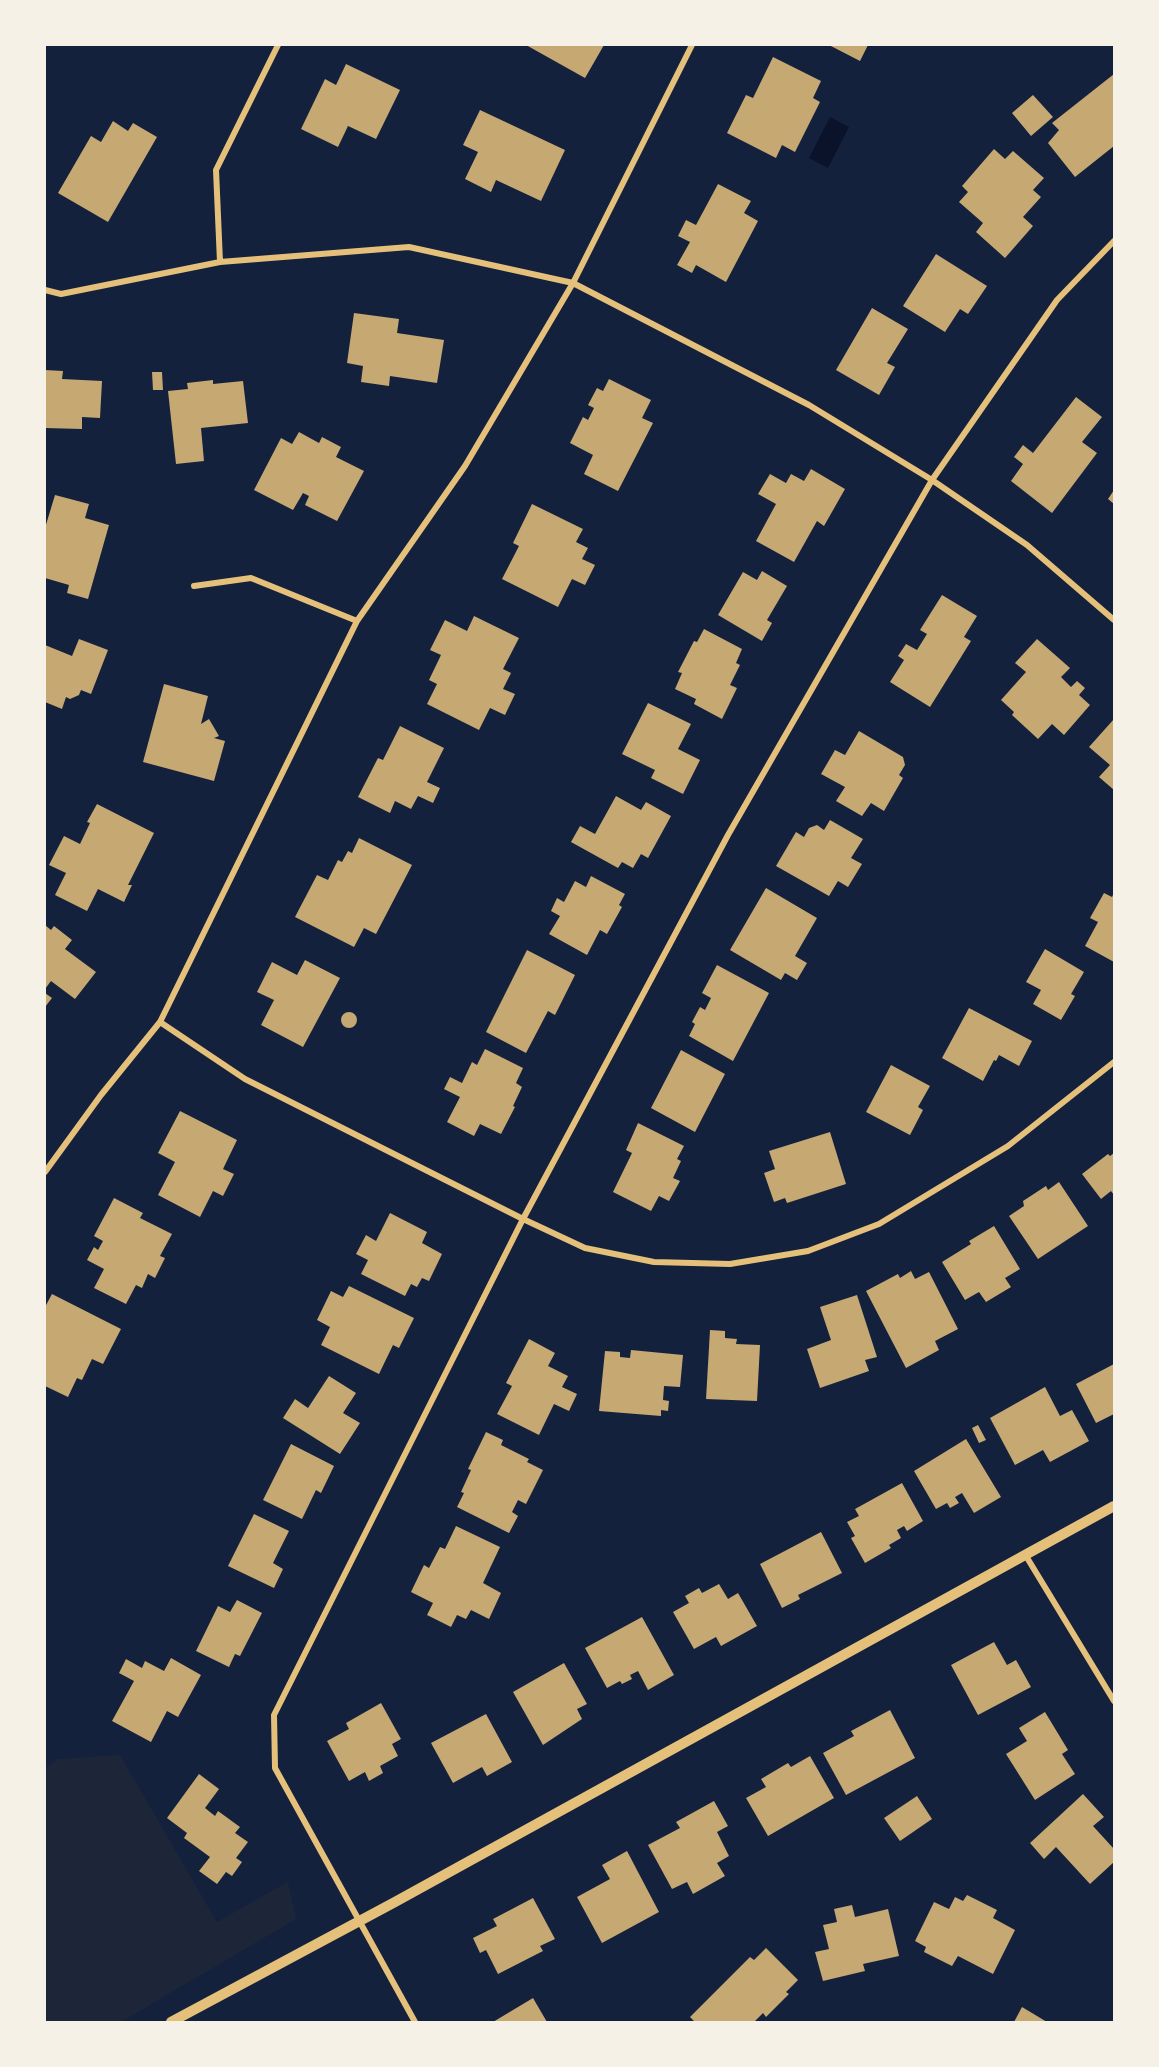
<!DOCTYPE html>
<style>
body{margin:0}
#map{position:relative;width:1159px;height:2067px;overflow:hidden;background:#14213d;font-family:Mulish,sans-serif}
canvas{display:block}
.frame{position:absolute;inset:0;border:46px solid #f6f1e7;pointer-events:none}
</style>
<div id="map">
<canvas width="1159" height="2067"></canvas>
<div class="frame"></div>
</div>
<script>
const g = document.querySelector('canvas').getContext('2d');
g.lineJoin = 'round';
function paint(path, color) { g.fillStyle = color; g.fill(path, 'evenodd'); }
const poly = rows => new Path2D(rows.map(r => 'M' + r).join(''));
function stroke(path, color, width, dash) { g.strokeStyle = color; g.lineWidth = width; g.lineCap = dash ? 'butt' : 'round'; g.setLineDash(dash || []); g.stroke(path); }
paint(poly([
 [120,1755,217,1922,288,1882,296,1919,121,2022,45,2022,45,1768,58,1759]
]), '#1d2539');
paint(poly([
 [830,117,849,127,828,168,809,158]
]), '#0b132b');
paint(poly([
 [526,45,604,45,585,78],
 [829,45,868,45,860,61],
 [773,57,821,81,813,98,820,102,795,152,782,145,776,158,727,133,746,95,753,98],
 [346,64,400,90,376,139,348,126,338,147,301,129,325,79,336,85],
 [1114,74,1114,146,1075,177,1048,143,1059,130,1052,123],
 [1033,95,1053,117,1031,136,1012,113],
 [480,110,565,150,541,201,496,180,491,192,465,179,478,152,463,145],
 [113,121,128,131,133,123,157,137,108,222,58,193,91,136,101,142],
 [994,149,1005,159,1013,151,1044,178,1033,190,1041,197,1023,217,1033,226,1005,258,976,232,983,223,959,202,968,192,962,186],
 [718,184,751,201,744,213,758,221,726,282,696,265,692,273,677,265,690,242,678,236,686,220,696,225],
 [936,254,987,286,968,314,960,309,945,332,903,306],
 [872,308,908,329,887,363,895,367,879,395,836,370],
 [354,313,399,319,397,333,444,340,437,383,390,376,389,386,361,382,363,366,347,363],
 [45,370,63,371,62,379,102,381,100,418,82,417,82,429,45,428],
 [152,372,162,372,163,390,153,390],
 [609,379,651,400,642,418,653,423,618,491,584,474,593,455,570,443,583,417,588,420,594,408,588,405,597,388,603,391],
 [213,380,213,384,243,381,248,423,201,428,204,461,176,464,168,391,188,389,187,383],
 [1076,397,1102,417,1082,442,1097,453,1052,513,1011,481,1023,464,1014,457,1023,445,1033,453],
 [299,432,319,443,322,437,341,447,336,457,364,471,337,521,305,505,309,496,303,493,293,510,254,490,281,438,292,444],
 [811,469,845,489,824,526,817,521,794,562,756,541,776,504,758,494,770,474,786,483,791,474,804,481],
 [1114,490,1114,504,1108,499],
 [55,495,89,504,85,518,109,525,88,599,67,593,69,585,45,578,45,528],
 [532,504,583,529,576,542,588,548,582,559,595,565,585,585,572,579,558,607,502,579,519,546,513,543],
 [762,571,787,586,767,620,772,623,762,641,718,615,743,572,757,580],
 [942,595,977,616,964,637,971,641,930,707,890,682,904,660,898,656,906,644,917,650,927,634,920,630],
 [474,616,519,638,503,669,511,673,503,689,515,694,505,715,490,708,479,730,427,704,437,684,429,680,441,655,430,650,445,620,467,631],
 [704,629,742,649,736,663,740,665,730,685,737,688,722,719,694,704,696,699,675,689,682,673,678,672,694,641,697,642],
 [79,639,108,650,91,694,81,690,79,695,70,699,66,697,62,709,45,702,45,645,72,656],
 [1037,639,1070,668,1061,677,1071,687,1077,681,1085,688,1079,695,1090,705,1064,735,1052,724,1038,739,1012,715,1014,712,1001,700,1026,672,1015,663],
 [164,684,208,696,201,724,209,719,219,736,214,738,225,741,214,781,143,762],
 [648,703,691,724,678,749,700,760,683,794,651,778,655,770,622,754],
 [1114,719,1114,790,1099,777,1110,765,1089,747],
 [400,726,444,748,427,782,440,788,433,803,418,796,411,809,395,801,390,813,358,797,378,758,383,760],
 [859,731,903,757,905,765,899,775,903,778,884,811,871,803,862,816,836,801,845,787,821,774,835,750,845,755],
 [616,796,641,810,646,802,671,816,648,858,641,854,633,868,622,862,618,868,571,842,580,826,595,834],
 [97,804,154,833,128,885,132,885,124,902,98,889,87,911,55,895,66,873,49,865,64,836,80,844,90,823,87,822],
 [830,820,863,839,851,858,862,864,848,887,838,881,829,896,776,866,796,832,804,837,809,828,817,825,824,830],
 [359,838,412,865,376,934,364,928,354,947,295,917,317,875,328,880,338,860,342,862,348,851,352,853],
 [591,876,625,894,619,905,622,907,607,934,600,930,587,955,549,934,560,916,551,911,557,898,564,902,575,881,586,887],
 [766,888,817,918,795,956,807,963,797,980,785,973,781,980,730,950],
 [1104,893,1112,897,1114,893,1114,962,1085,946,1098,922,1090,918],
 [45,925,51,930,54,926,72,940,65,949,96,972,75,999,51,981,45,989],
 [1045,949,1084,972,1071,994,1075,996,1061,1020,1033,1004,1041,990,1026,982],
 [527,950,575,975,555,1015,548,1011,526,1053,486,1032],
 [305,960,340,978,303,1047,261,1025,274,1000,257,992,272,962,297,975],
 [717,965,769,993,733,1061,689,1036,695,1024,692,1022,700,1007,705,1010,711,998,702,993],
 [45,993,52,998,45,1007],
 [969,1008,1032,1041,1019,1066,999,1055,996,1061,994,1060,983,1081,942,1058],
 '341 1020a8 8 0 1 1 16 0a8 8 0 1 1-16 0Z',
 [485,1049,523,1068,516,1083,522,1087,513,1106,515,1107,501,1134,480,1124,474,1136,447,1122,460,1097,444,1089,450,1077,462,1083,472,1062,477,1065],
 [681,1050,725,1074,695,1132,651,1108],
 [891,1065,930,1086,918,1107,923,1110,910,1135,866,1112],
 [180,1111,237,1140,223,1169,234,1174,223,1196,213,1191,200,1217,158,1195,175,1162,158,1153],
 [638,1123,684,1146,677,1159,681,1161,673,1178,680,1181,669,1201,659,1196,651,1211,613,1192,632,1153,626,1150],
 [830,1132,846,1184,787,1203,785,1198,774,1202,764,1173,775,1169,769,1151],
 [1114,1153,1114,1195,1111,1191,1101,1199,1082,1174,1108,1154,1110,1156],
 [1059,1182,1088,1226,1038,1259,1009,1216,1024,1206,1023,1201,1046,1186,1048,1190],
 [114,1198,143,1213,140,1218,172,1234,160,1256,165,1258,155,1278,148,1274,142,1288,136,1285,126,1304,94,1288,104,1269,87,1260,94,1247,98,1250,103,1241,94,1236],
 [390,1213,427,1232,422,1243,442,1254,429,1281,422,1278,417,1287,411,1284,405,1296,361,1274,368,1260,356,1254,366,1235,376,1241],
 [994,1226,1020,1269,1005,1278,1011,1287,986,1302,979,1292,965,1300,942,1262,971,1244,969,1241],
 [911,1271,915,1279,929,1272,958,1329,935,1341,939,1350,906,1368,866,1291,898,1274,900,1278],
 [349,1286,414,1318,399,1348,393,1345,379,1374,321,1345,330,1327,317,1320,331,1291,343,1297],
 [52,1294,121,1329,103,1364,92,1359,82,1380,77,1378,68,1397,45,1386,45,1307],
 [857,1295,877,1357,865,1360,869,1371,820,1388,807,1349,831,1340,820,1307],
 [710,1330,725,1331,725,1338,737,1339,736,1344,760,1345,757,1401,706,1399],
 [529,1339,555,1353,548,1366,568,1376,562,1387,577,1394,569,1411,554,1404,539,1435,497,1414,512,1386,506,1383],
 [631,1350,683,1355,680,1387,664,1386,663,1400,669,1401,668,1411,661,1410,661,1416,599,1411,605,1351,620,1352,620,1357,630,1358],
 [1114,1364,1114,1414,1096,1423,1076,1384],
 [329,1376,356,1393,343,1413,360,1423,340,1454,283,1418,295,1399,308,1408],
 [1045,1387,1060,1416,1072,1410,1089,1441,1050,1462,1043,1450,1015,1465,990,1418],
 [978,1425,986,1440,979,1443,972,1428],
 [486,1432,503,1440,501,1445,529,1459,527,1462,543,1470,526,1504,518,1500,512,1512,518,1516,509,1533,457,1507,464,1493,461,1492,471,1470,468,1469],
 [966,1439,1001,1497,974,1513,962,1493,955,1497,959,1503,950,1508,947,1503,936,1509,914,1471],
 [291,1444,334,1466,321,1493,316,1490,302,1519,263,1500],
 [902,1483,923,1521,907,1531,904,1526,897,1530,901,1538,889,1545,891,1548,865,1563,851,1538,855,1536,847,1522,859,1516,855,1509],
 [254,1514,289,1531,273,1563,283,1569,274,1588,228,1566],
 [456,1526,500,1547,483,1583,501,1593,489,1619,471,1610,466,1619,457,1615,451,1627,427,1615,433,1603,411,1592,424,1565,429,1568,440,1547,445,1549],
 [821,1532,842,1573,798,1595,800,1599,782,1608,760,1564],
 [719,1584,728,1599,738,1593,757,1626,721,1646,716,1637,694,1649,673,1612,689,1603,685,1596,699,1588,702,1593],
 [237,1600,262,1613,240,1656,235,1654,229,1667,196,1651,218,1606,230,1612],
 [642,1617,674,1675,648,1690,638,1671,630,1675,632,1679,622,1684,620,1681,607,1688,585,1648],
 [994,1642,1007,1665,1016,1660,1031,1687,978,1715,951,1665],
 [171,1658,201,1675,178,1717,167,1711,151,1742,112,1721,134,1681,119,1673,126,1659,142,1668,145,1661,164,1671],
 [564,1663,587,1704,577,1709,582,1719,543,1745,513,1692],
 [381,1703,401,1739,392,1744,398,1756,380,1766,383,1773,369,1781,365,1772,349,1781,327,1741,349,1729,346,1723],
 [890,1710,915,1758,846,1795,823,1753,854,1736,851,1731],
 [1045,1712,1068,1750,1062,1754,1075,1774,1035,1800,1006,1754,1027,1741,1019,1728],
 [486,1714,512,1762,487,1776,482,1767,453,1783,431,1743],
 [810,1756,834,1798,768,1836,746,1798,766,1787,761,1779,788,1763,791,1767],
 [199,1774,219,1789,205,1808,215,1816,218,1811,240,1827,235,1833,248,1842,236,1858,242,1862,232,1876,226,1872,217,1884,199,1871,210,1857,184,1838,187,1833,167,1818],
 [1083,1794,1104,1817,1093,1826,1114,1849,1114,1862,1090,1884,1056,1847,1044,1859,1030,1843],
 [917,1796,932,1819,900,1841,884,1818],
 [714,1801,728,1826,717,1832,729,1856,717,1863,725,1876,693,1894,687,1882,672,1889,648,1845,680,1828,676,1822],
 [627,1851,659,1912,602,1943,577,1897,610,1879,602,1865],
 [967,1895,997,1910,993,1918,1015,1930,993,1974,958,1956,952,1966,924,1952,926,1947,915,1941,934,1902,949,1909,955,1897,963,1901],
 [533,1898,555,1939,540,1946,543,1951,498,1974,486,1950,480,1953,473,1938,497,1926,493,1919],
 [852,1905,855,1917,888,1909,899,1956,863,1964,865,1971,823,1981,815,1952,829,1949,823,1925,837,1922,834,1909],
 [766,1948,798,1980,786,1992,789,1994,766,2017,763,2013,754,2022,695,2022,690,2017,750,1957,754,1960],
 [533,1998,547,2022,493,2022],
 [1022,2007,1047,2022,1014,2022]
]), '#c6a872');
stroke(poly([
 [220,262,216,170,278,45],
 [45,290,61,294,220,262,409,247,573,283,809,405,932,480,1027,545,1114,620],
 [194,586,251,578,357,621],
 [160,1022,245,1079,523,1219,585,1248,654,1262,730,1264,808,1251,879,1224,1008,1146,1114,1062],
 [45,1172,101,1095,160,1022,357,621,465,466,573,283,692,45],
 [1026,1556,1114,1701],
 [415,2022,275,1768,274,1715,523,1219,728,835,932,480,1057,300,1114,241]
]), '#e5c07b', 6);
stroke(poly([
 [171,2022,395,1902,1114,1506]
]), '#e5c07b', 10);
</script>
